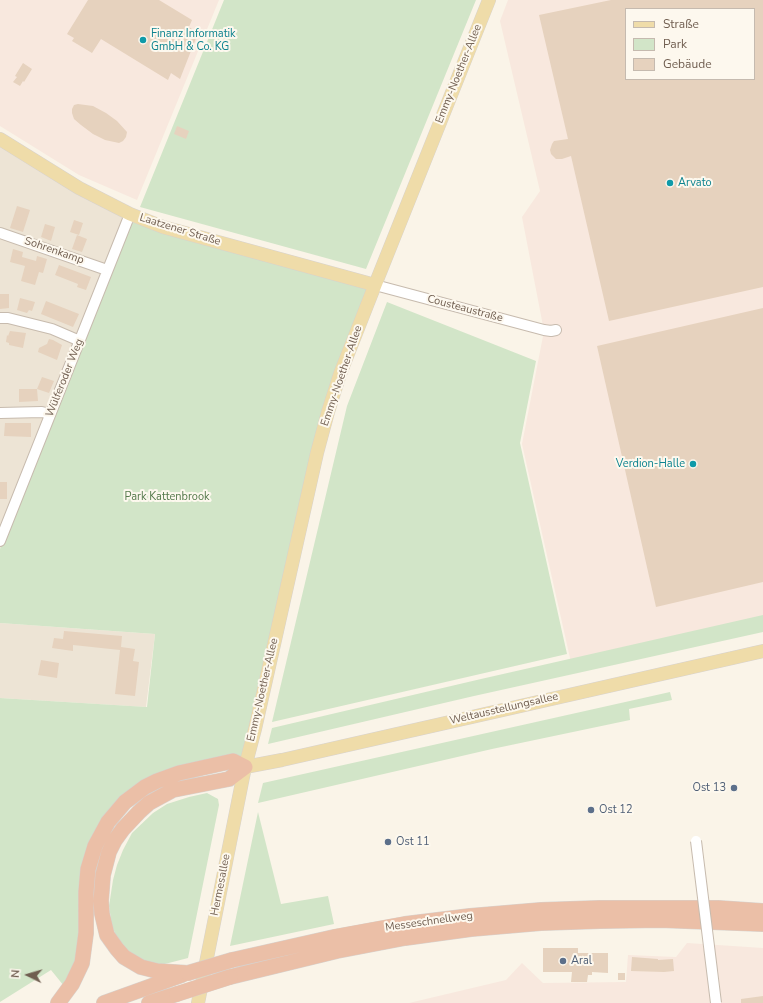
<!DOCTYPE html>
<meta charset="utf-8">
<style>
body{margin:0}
#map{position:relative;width:763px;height:1003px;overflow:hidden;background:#faf4e8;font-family:"Nunito Sans",sans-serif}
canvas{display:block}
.legend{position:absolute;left:625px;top:8px;width:130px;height:72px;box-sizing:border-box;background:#fdf8ee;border:1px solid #c5baaf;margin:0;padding:5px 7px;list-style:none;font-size:12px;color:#705e50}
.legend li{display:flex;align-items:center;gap:8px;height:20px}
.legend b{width:20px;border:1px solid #c5baaf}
.north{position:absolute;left:8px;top:955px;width:40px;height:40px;-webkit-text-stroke:3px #fdf8ee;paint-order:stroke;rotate:275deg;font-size:11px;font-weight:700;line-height:16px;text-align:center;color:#705e50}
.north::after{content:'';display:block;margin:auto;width:14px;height:18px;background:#705e50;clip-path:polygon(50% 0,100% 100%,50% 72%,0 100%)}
</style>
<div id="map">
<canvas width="763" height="1003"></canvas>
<ul class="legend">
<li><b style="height:5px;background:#efdca9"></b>Straße</li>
<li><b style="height:11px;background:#d2e5c8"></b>Park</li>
<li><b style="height:11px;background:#e6d2be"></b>Gebäude</li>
</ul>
<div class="north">N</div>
</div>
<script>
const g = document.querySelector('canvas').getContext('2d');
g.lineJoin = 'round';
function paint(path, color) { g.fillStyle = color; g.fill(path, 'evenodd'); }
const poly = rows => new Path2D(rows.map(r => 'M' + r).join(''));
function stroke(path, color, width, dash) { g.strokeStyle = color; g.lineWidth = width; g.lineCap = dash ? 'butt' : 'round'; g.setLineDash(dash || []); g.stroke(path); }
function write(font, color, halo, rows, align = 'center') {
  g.font = font + ' "Nunito Sans",sans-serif'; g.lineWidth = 4; g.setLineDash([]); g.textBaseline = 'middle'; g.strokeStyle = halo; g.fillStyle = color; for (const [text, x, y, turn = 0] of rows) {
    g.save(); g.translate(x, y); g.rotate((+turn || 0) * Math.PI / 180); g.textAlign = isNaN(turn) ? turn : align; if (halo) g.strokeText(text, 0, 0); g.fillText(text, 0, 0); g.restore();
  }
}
paint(poly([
 [0,139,130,214,0,549],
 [0,623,155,634,146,707,0,698]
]), '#ede4d5');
paint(poly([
 [0,0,219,0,137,200,79,175,0,126],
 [508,0,763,0,763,624,572,667,522,444,544,331,522,217,540,191,500,21],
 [626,9,754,9,754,79,626,79],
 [687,943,763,948,763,1003,409,1003,506,980,522,963,543,983,626,982,628,955,676,957]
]), '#f8e8de');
paint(poly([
 [224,0,476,0,366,269,140,207],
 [130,214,375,285,340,374,245,767,233,761,157,781,100,835,86,933,68,991,51,970,0,1002,0,698,147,707,155,634,0,623,0,549],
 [387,302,536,361,520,443,567,654,272,722,347,406],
 [763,615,763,632,474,696,268,744,272,728,481,679],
 [670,692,672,700,629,709,630,720,492,749,258,803,263,783],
 [207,793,218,799,219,805,188,958,161,965,145,961,128,951,116,936,112,926,109,906,113,880,117,865,123,850,132,833,153,813,167,804,189,797],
 [258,812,281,904,328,896,334,924,230,946]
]), '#d2e5c8');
paint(poly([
 [88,0,159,0,192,20,189,27,198,33,180,79,171,73,168,80,101,39,92,53,72,41,74,38,67,34],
 [611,0,763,0,763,287,609,321,571,156,562,159,556,159,551,154,550,150,552,144,554,141,568,139,539,15],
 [626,9,754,9,754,79,626,79],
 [23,63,32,69,24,82,23,81,20,86,13,82,17,77,15,76],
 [78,104,93,106,106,113,117,121,127,132,126,137,123,141,119,143,105,140,93,134,81,125,74,119,72,113,72,109,74,105],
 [177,126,189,131,186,139,174,134],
 [17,206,30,210,23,232,10,228],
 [74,220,83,223,79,235,70,232],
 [45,224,55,227,51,241,41,237],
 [77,235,87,239,82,252,72,249],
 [13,249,23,252,22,257,36,261,37,256,47,259,43,273,39,272,35,285,21,281,25,266,10,262],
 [59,265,91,277,86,290,77,287,78,284,55,275],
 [0,294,9,294,9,308,0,309],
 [20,298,35,302,32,311,29,310,27,313,17,310],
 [46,301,79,314,73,327,41,314],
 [763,308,763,582,656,607,597,346],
 [10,331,26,333,23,348,9,345,9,343,6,342,7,335,8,336],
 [49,339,53,340,62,345,57,360,38,352,39,348,47,344],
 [42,377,54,381,49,393,37,389],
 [19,389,37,389,38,401,19,402],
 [5,423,31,423,31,437,4,436],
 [0,482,7,482,7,499,0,499],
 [64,631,122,636,121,647,135,649,133,661,139,662,135,696,115,694,120,650,73,645,73,651,52,648,54,638,63,639],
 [41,660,59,663,57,678,38,675],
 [543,948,578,948,578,953,608,953,608,973,592,972,592,975,588,975,587,982,571,982,572,972,543,972],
 [632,957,658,959,658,960,673,959,674,971,664,972,631,971],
 [618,973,625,973,625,980,618,980],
 [763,996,763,1003,741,1003,741,999]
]), '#e6d2be');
const minor = poly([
 [0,233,107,270],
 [375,285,544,330,551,331,556,330],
 [0,318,8,318,52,329,80,341],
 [0,413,42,412,50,414],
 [0,541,130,214]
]);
const major = poly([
 [0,139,79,188,130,214,163,227,375,285],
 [245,767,282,760,763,651],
 [198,1003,245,767,255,729,317,453,328,412,340,374,375,285,489,0]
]);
const highway = poly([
 [232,960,334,937,405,924,470,916,541,910,600,908,718,908,763,911],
 [230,977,337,951,405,938,471,929,541,923,600,921,660,920,763,924],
 [58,1003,72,984,82,963,86,933,86,892,88,869,95,846,108,822,125,802,145,787,157,781,179,773,233,761,245,767,229,779,173,790,149,803,139,812,123,829,115,840,109,852,103,875,101,901,102,914,107,935,117,949,124,957,141,967,157,971,188,973],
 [104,1003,182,975],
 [149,1003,177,994]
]);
stroke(minor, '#c7bbae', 12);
stroke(major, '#d7d2ce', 14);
stroke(highway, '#d7d2ce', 16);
stroke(minor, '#fff', 10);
stroke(major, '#efdca9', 13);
stroke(highway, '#ebbfa7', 15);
const minorBridge = poly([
 [696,841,716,1003]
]);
const highwayBridge = poly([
 [188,973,232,960],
 [177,994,230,977]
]);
stroke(minorBridge, '#c7bbae', 12, []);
stroke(highwayBridge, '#d7d2ce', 16, []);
stroke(minorBridge, '#fff', 10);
stroke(highwayBridge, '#ebbfa7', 15);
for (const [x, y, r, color] of [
 [143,40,4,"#0f9aa8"],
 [670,183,4,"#0f9aa8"],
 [693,464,4,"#0f9aa8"],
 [734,788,4,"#5c6f8a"],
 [591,810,4,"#5c6f8a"],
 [388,842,4,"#5c6f8a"],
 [563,961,4,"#5c6f8a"]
]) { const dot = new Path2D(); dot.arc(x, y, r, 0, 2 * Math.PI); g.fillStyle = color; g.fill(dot); stroke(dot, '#fdf8ee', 1.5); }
write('11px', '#0d838f', '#fdf8ee', [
 ["Finanz Informatik",151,34],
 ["GmbH & Co. KG",151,47],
 ["Arvato",678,183],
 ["Verdion-Halle",685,464,"right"]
], 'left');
write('11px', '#705e50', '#fdf8ee', [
 ["Emmy-Noether-Allee",459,74,-68],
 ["Laatzener Straße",180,230,17],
 ["Sohrenkamp",54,251,19],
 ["Cousteaustraße",465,309,15],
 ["Emmy-Noether-Allee",342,376,-71],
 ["Wülferoder Weg",65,378,-68],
 ["Emmy-Noether-Allee",263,690,-77],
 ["Weltausstellungsallee",504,709,-13],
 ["Hermesallee",221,885,-79],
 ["Messeschnellweg",429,922,-8]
]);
write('11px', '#557a4c', '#fdf8ee', [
 ["Park Kattenbrook",167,497]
]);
write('11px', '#4e5e75', '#fdf8ee', [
 ["Ost 13",726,788,"right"],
 ["Ost 12",599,810],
 ["Ost 11",396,842],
 ["Aral",571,961]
], 'left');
</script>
